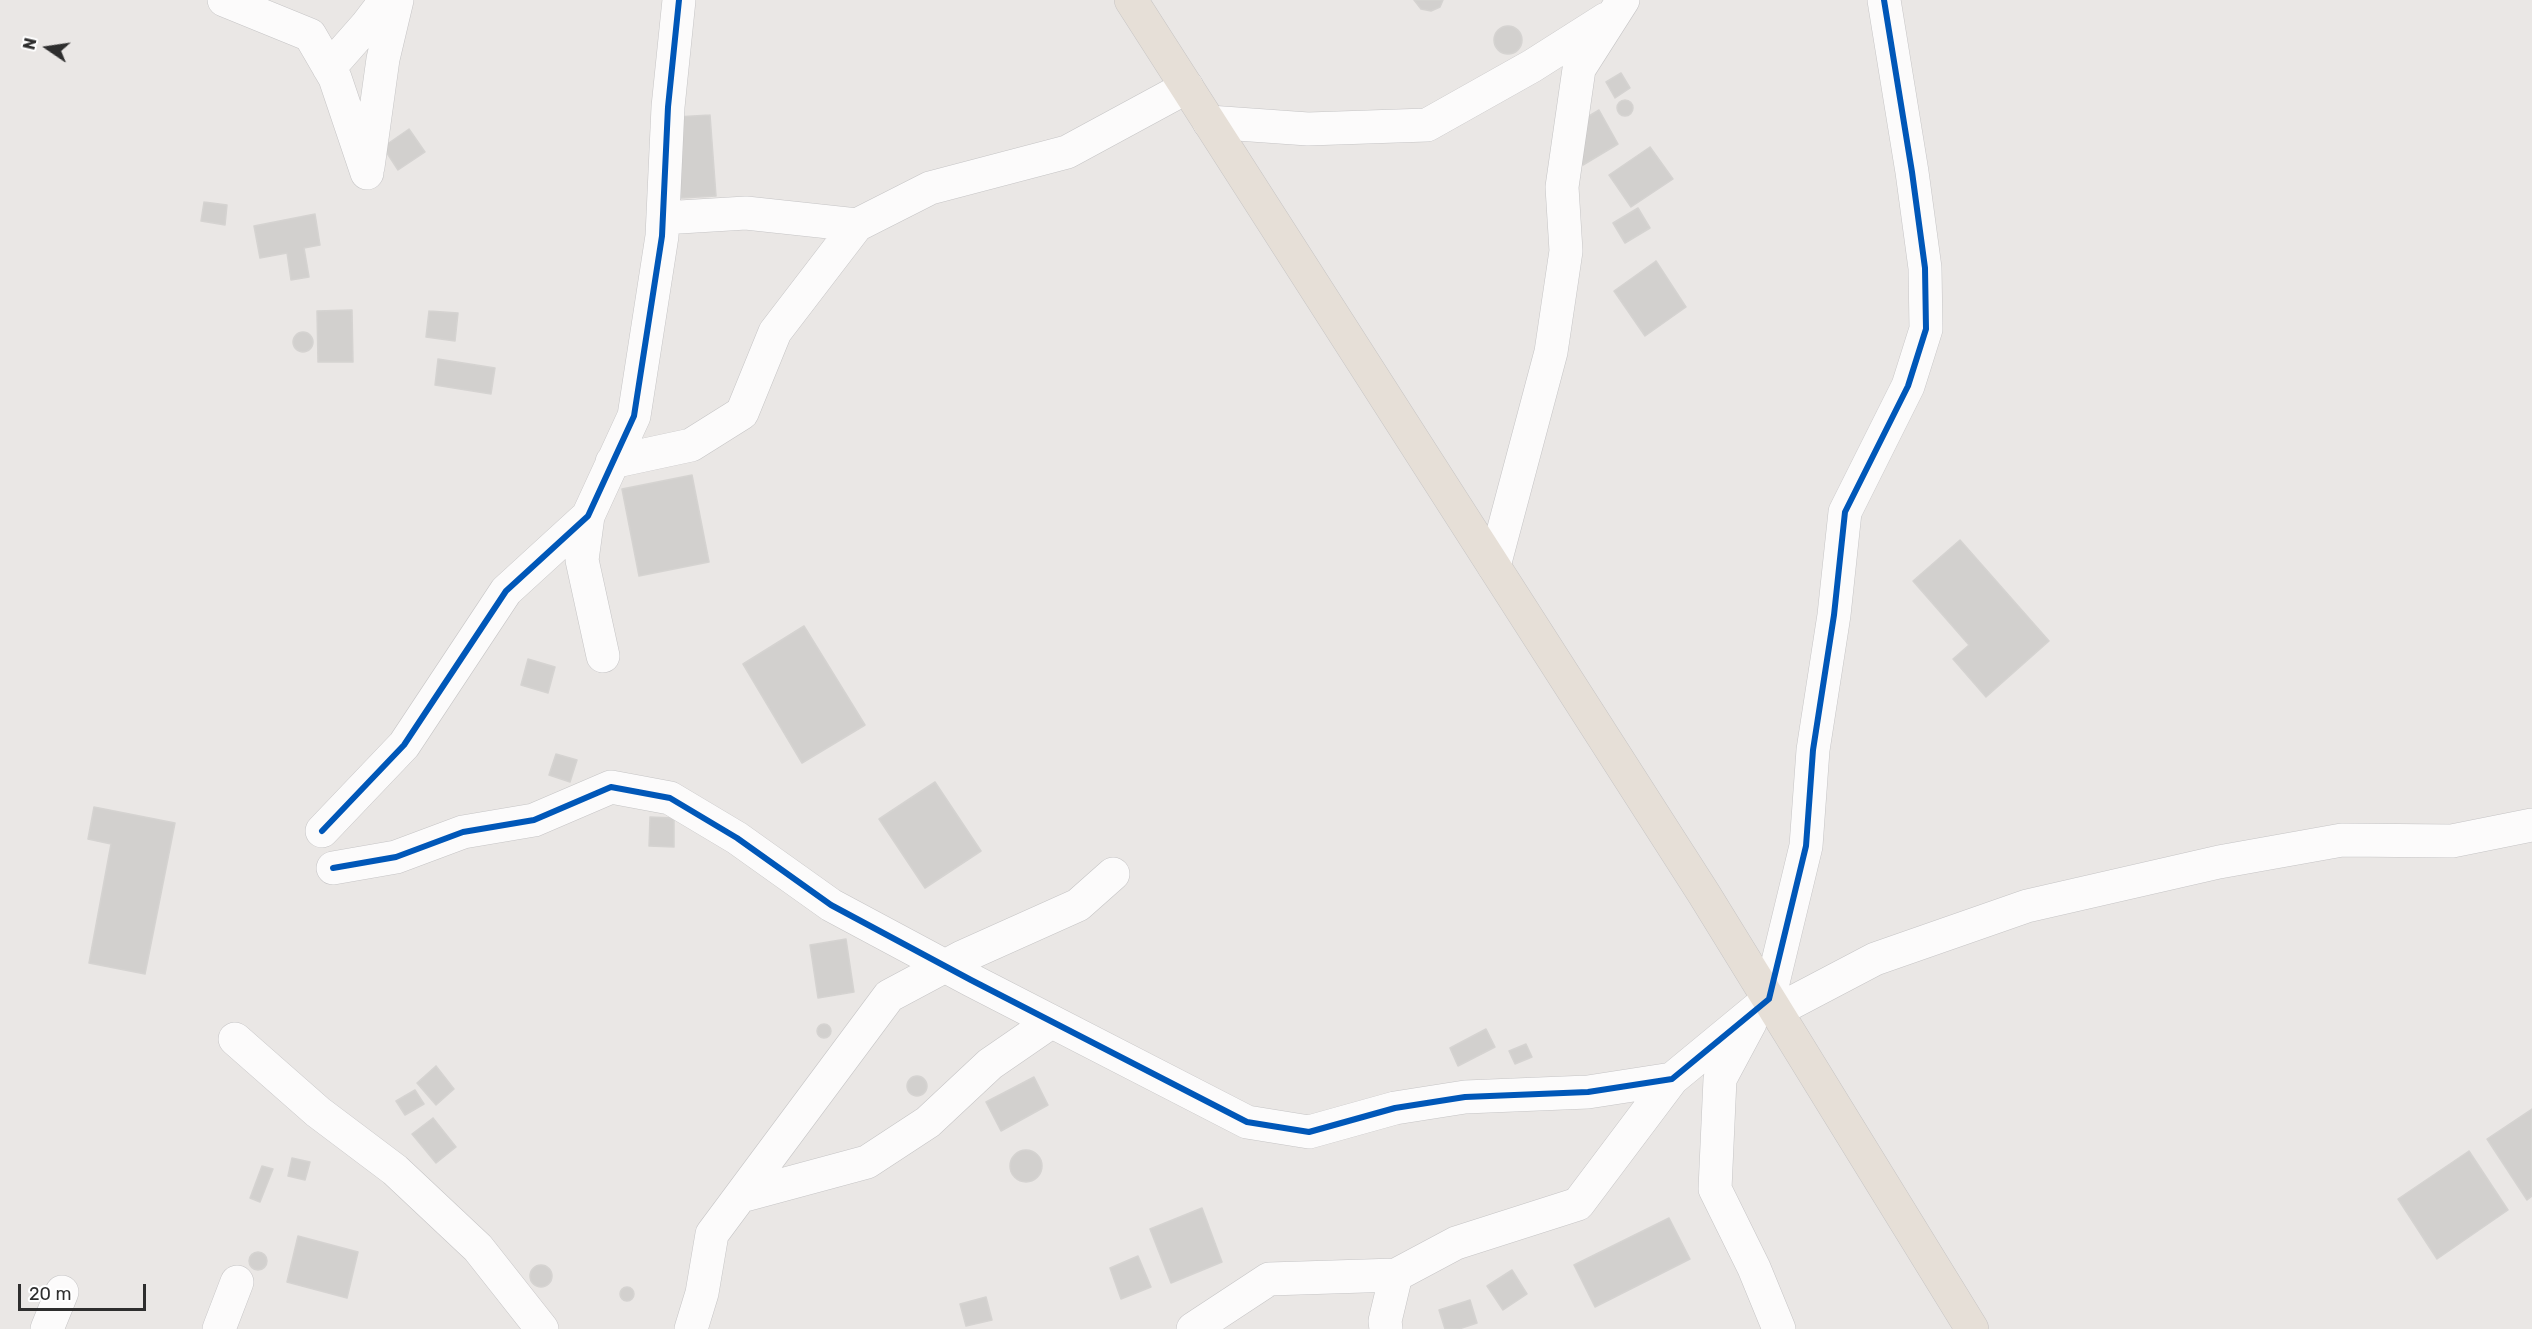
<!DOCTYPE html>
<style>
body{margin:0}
#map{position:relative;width:2532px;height:1329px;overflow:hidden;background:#eae7e5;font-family:Rubik,sans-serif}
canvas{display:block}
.north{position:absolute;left:18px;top:18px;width:60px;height:60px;-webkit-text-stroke:4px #fff;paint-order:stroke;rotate:283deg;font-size:16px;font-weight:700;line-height:24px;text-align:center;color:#2e2e2e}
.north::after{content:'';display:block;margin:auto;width:21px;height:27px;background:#2e2e2e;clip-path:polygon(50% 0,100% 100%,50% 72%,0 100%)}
.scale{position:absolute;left:18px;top:1284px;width:128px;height:27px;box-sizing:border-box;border:3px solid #2e2e2e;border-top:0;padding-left:8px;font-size:18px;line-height:21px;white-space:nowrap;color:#2e2e2e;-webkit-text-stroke:4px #fff;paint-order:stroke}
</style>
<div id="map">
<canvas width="2532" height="1329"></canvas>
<div class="north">N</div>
<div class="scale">20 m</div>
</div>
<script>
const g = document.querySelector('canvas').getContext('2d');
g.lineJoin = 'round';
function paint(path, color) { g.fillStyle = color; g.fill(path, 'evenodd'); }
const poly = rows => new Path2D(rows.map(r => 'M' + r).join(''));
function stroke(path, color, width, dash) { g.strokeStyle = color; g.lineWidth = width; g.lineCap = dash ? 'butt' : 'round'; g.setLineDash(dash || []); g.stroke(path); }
const building = poly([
 [1414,0,1443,0,1440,7,1431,11,1421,9,1414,0],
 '1494 40a14 14 0 1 1 28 0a14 14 0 1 1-28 0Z',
 [1621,73,1630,88,1615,98,1606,82,1621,73],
 '1617 108a8 8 0 1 1 16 0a8 8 0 1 1-16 0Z',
 [1599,110,1618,144,1583,165,1564,131,1599,110],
 [710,115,716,196,681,198,676,117,710,115],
 [409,129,425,152,398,170,383,147,409,129],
 [1650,147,1673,179,1631,207,1609,175,1650,147],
 [204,202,227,205,225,225,201,221,204,202],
 [1638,208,1650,228,1625,243,1613,223,1638,208],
 [315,214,320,245,304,248,309,277,291,280,287,253,260,258,254,226,315,214],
 [1656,261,1686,307,1645,336,1614,291,1656,261],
 [352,310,353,362,318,362,317,311,352,310],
 [429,311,458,313,455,341,426,337,429,311],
 '293 342a10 10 0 1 1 20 0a10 10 0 1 1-20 0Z',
 [438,359,495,368,491,394,435,385,438,359],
 [692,475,709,562,639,576,622,489,692,475],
 [1960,540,2049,641,1986,697,1953,659,1969,645,1913,581,1960,540],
 [804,626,865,725,802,763,743,664,804,626],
 [528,659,555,667,548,693,521,685,528,659],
 [556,754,577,760,570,782,549,775,556,754],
 [935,782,981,851,925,888,879,819,935,782],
 [94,807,175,823,145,974,89,963,111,844,88,839,94,807],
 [650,817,674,818,674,847,649,846,650,817],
 [846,939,854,992,818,998,810,945,846,939],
 '817 1031a7 7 0 1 1 14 0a7 7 0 1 1-14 0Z',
 [1486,1029,1495,1047,1458,1066,1450,1048,1486,1029],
 [1526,1044,1532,1057,1515,1064,1509,1051,1526,1044],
 [436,1066,454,1089,436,1105,417,1083,436,1066],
 '907 1086a10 10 0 1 1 20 0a10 10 0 1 1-20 0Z',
 [1034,1077,1048,1105,1001,1131,986,1102,1034,1077],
 [415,1090,424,1104,405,1115,396,1101,415,1090],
 [2532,1109,2532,1196,2527,1200,2487,1139,2532,1109],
 [433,1118,456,1147,436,1163,412,1134,433,1118],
 '1010 1166a16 16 0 1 1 32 0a16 16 0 1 1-32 0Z',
 [2469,1151,2508,1210,2437,1259,2398,1199,2469,1151],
 [292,1158,310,1162,305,1180,288,1176,292,1158],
 [262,1166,273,1169,260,1202,250,1198,262,1166],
 [1202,1208,1222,1262,1171,1283,1150,1229,1202,1208],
 [1669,1218,1690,1259,1595,1307,1574,1265,1669,1218],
 [298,1236,358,1252,347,1298,287,1282,298,1236],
 '249 1261a9 9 0 1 1 18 0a9 9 0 1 1-18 0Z',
 [1138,1256,1151,1287,1121,1299,1110,1268,1138,1256],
 '530 1276a11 11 0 1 1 22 0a11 11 0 1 1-22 0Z',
 [1512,1270,1527,1294,1503,1310,1487,1286,1512,1270],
 '620 1294a7 7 0 1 1 14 0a7 7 0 1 1-14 0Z',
 [986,1297,992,1320,966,1326,960,1304,986,1297],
 [1470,1300,1477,1323,1459,1329,1445,1329,1439,1310,1470,1300]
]);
paint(building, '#d2d0ce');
stroke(building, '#d5d3d1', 1.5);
const minor = poly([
 [224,0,310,35,335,78,367,173],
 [329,68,366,26,386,0],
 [1209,122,1308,129,1427,125,1532,66,1606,19],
 [368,167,383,59,397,0],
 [663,218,746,213,857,225,930,188,1067,152,1187,87],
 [612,462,691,445,742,413,775,332,857,225],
 [588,516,582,560,603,656],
 [1494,566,1551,352,1566,251,1562,187,1579,69,1623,0],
 [322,831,404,745,506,591,588,516,634,416,662,236,668,107,679,0],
 [333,868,396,857,463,832,534,820,611,787,670,798,737,838,831,905,971,980,1247,1122,1309,1132,1395,1108,1465,1097,1588,1092,1672,1079,1769,999,1806,846,1813,750,1834,615,1845,512,1908,386,1926,329,1925,268,1912,172,1884,0],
 [1776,1011,1875,959,2027,906,2219,862,2342,840,2452,841,2532,825],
 [1750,1023,1720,1079,1715,1189,1754,1268,1779,1329],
 [235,1039,318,1112,395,1170,478,1248,542,1329],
 [741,1196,867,1162,928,1122,990,1064,1051,1022],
 [47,1329,62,1292],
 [219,1329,237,1282],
 [691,1329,702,1293,712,1234,889,996,962,957,1078,905,1113,874],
 [1193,1329,1269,1279,1396,1275,1456,1243,1578,1204,1672,1079],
 [1386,1329,1385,1321,1396,1275]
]);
const primary = poly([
 [1131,0,1704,894,1972,1329]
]);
stroke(minor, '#c5c4c5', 34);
stroke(primary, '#c6c4c4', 34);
stroke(minor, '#fcfbfb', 33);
stroke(primary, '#e6dfd7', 33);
stroke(poly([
 [322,831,404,745,506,591,588,516,634,416,662,236,668,107,679,0],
 [333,868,396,857,463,832,534,820,611,787,670,798,737,838,831,905,971,980,1247,1122,1309,1132,1395,1108,1465,1097,1588,1092,1672,1079,1769,999,1806,846,1813,750,1834,615,1845,512,1908,386,1926,329,1925,268,1912,172,1884,0]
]), '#0057b8', 6);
</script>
